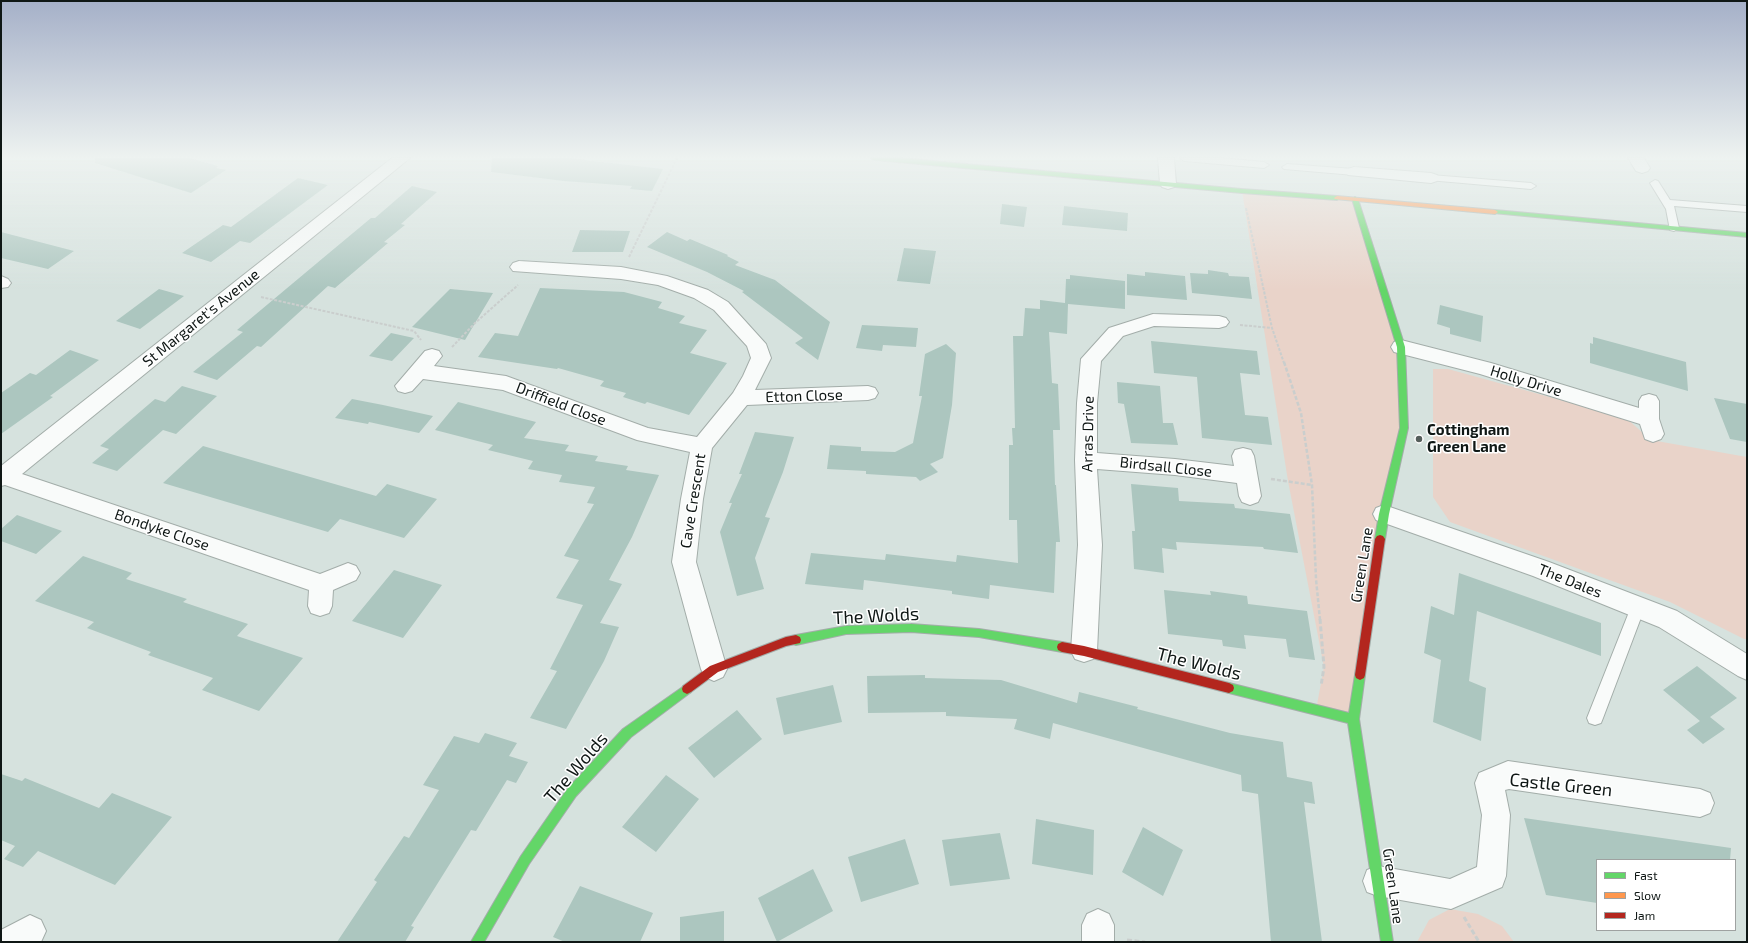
<!DOCTYPE html>
<style>
body{margin:0}
#map{position:relative;width:1748px;height:943px;overflow:hidden;background:#d6e2de;font-family:"Exo 2",sans-serif}
canvas{display:block}
.frame{position:absolute;inset:0;border:2px solid #0f1715;pointer-events:none}
.legend{position:absolute;left:1596px;top:859px;width:140px;height:72px;box-sizing:border-box;background:#fff;border:1px solid #9fa2a1;margin:0;padding:5px 7px;list-style:none;font-size:12px;color:#0f1715}
.legend li{display:flex;align-items:center;gap:8px;height:20px}
.legend b{width:20px;border:1px solid #9fa2a1}
</style>
<div id="map">
<canvas width="1748" height="943"></canvas>
<div class="frame"></div>
<ul class="legend">
<li><b style="height:5px;background:#63d668"></b>Fast</li>
<li><b style="height:5px;background:#ff974d"></b>Slow</li>
<li><b style="height:5px;background:#b3261e"></b>Jam</li>
</ul>
</div>
<script>
const g = document.querySelector('canvas').getContext('2d');
g.lineJoin = 'round';
function paint(path, color) { g.fillStyle = color; g.fill(path, 'evenodd'); }
const poly = rows => new Path2D(rows.map(r => 'M' + r).join(''));
function stroke(path, color, width, dash) { g.strokeStyle = color; g.lineWidth = width; g.lineCap = dash ? 'butt' : 'round'; g.setLineDash(dash || []); g.stroke(path); }
function write(font, color, halo, rows, align = 'center') {
  g.font = font + ' "Exo 2",sans-serif'; g.lineWidth = 3; g.setLineDash([]); g.textBaseline = 'middle'; g.strokeStyle = halo; g.fillStyle = color; for (const [text, x, y, turn = 0] of rows) {
    g.save(); g.translate(x, y); g.rotate((+turn || 0) * Math.PI / 180); g.textAlign = isNaN(turn) ? turn : align; if (halo) g.strokeText(text, 0, 0); g.fillText(text, 0, 0); g.restore();
  }
}
paint(poly([
 [1242,191,1355,199,1401,347,1404,428,1353,719,1316,710,1324,667,1288,481],
 [1433,369,1448,369,1626,418,1651,440,1747,457,1747,639,1744,639,1670,602,1450,522,1433,497],
 [1450,909,1478,914,1502,926,1514,942,1417,942,1429,920]
]), '#e9d3c9');
paint(poly([
 [95,158,190,158,218,166,216,168,226,170,191,193,95,163],
 [492,158,568,158,663,169,652,191,630,189,632,186,564,181,491,172],
 [298,178,328,185,250,243,240,241,211,262,182,253,223,225,231,227],
 [412,186,437,192,401,224,405,225,384,242,388,243,335,288,328,286,261,347,257,346,217,380,193,372,243,332,237,330,323,258,371,218,375,218],
 [1002,204,1027,207,1024,227,1000,224],
 [1064,206,1128,213,1127,231,1062,225],
 [580,230,630,231,623,252,572,252],
 [1,232,51,245,74,251,48,269,1,258],
 [667,232,687,241,690,239,728,255,727,256,739,262,735,265,775,280,830,322,818,360,795,343,803,338,742,292,744,291,707,272,647,247],
 [904,248,936,251,930,284,897,281],
 [1208,270,1228,273,1229,276,1249,277,1252,299,1192,293,1190,273,1208,274],
 [1145,272,1185,276,1187,300,1127,295,1127,274,1145,276],
 [1070,275,1125,281,1125,309,1068,304,1067,334,1049,332,1052,383,1058,384,1060,430,1053,430,1055,485,1056,485,1060,542,1056,542,1054,593,990,585,989,599,952,594,952,591,864,580,863,590,805,584,811,553,885,560,886,554,956,562,957,555,1018,563,1017,520,1009,520,1009,445,1013,445,1012,428,1015,428,1013,336,1023,336,1025,308,1040,309,1040,300,1065,303,1066,279,1070,279],
 [540,288,624,292,662,302,658,308,685,316,679,323,707,330,690,353,727,363,689,415,647,402,645,404,623,397,626,393,600,386,604,381,558,368,557,369,478,357,495,333,518,336],
 [159,289,184,296,140,329,116,321],
 [450,289,493,293,465,340,412,327],
 [1440,305,1483,316,1481,342,1450,334,1450,328,1437,324],
 [862,325,918,328,916,347,883,345,882,351,856,348],
 [391,333,414,338,392,361,369,356],
 [1593,337,1686,362,1688,391,1590,363,1590,343,1593,344],
 [1151,341,1257,351,1260,375,1240,373,1245,415,1268,417,1272,445,1202,438,1197,377,1154,373],
 [946,344,956,353,952,405,943,458,930,464,938,472,920,481,916,477,866,474,866,471,827,469,830,445,861,447,861,451,895,452,913,443,922,396,919,396,925,354],
 [70,350,99,360,50,396,53,397,1,434,1,393,30,373,36,375],
 [1117,382,1160,386,1163,423,1173,423,1178,445,1131,443,1124,404,1118,403],
 [182,386,217,396,176,434,163,430,117,471,92,463,109,449,100,446,155,399,165,402],
 [1714,398,1747,404,1747,442,1730,439],
 [352,399,383,405,433,416,419,433,369,422,368,424,335,418],
 [458,402,536,422,524,438,569,445,565,451,598,456,595,461,628,466,626,470,659,475,632,537,609,580,622,584,600,623,619,627,604,661,566,729,530,718,557,671,550,669,583,605,556,598,579,560,564,556,594,504,587,503,595,487,559,482,562,475,528,469,533,461,488,450,493,445,435,430],
 [755,432,794,437,783,472,765,517,770,518,755,558,764,589,737,596,720,532,732,503,729,503,742,474,739,474],
 [203,446,376,496,387,484,437,499,404,538,340,519,328,532,163,483],
 [1131,484,1178,488,1179,501,1234,504,1235,508,1290,514,1298,553,1264,549,1263,547,1176,542,1177,550,1162,548,1164,573,1134,569,1132,531,1135,531],
 [17,515,62,531,36,554,1,541,1,529],
 [83,556,132,573,126,579,187,599,183,602,248,624,237,636,303,658,259,711,202,690,213,678,148,655,151,652,87,628,94,622,35,601],
 [394,570,442,585,403,638,352,621],
 [1459,573,1601,623,1601,656,1477,611,1469,681,1486,688,1481,741,1433,722,1441,660,1424,653,1431,606,1454,615],
 [1164,590,1211,595,1210,591,1247,596,1248,604,1307,611,1315,660,1289,657,1286,639,1244,635,1246,649,1223,646,1222,640,1168,634],
 [1697,666,1737,698,1710,717,1725,729,1703,744,1687,730,1700,721,1663,690],
 [925,675,925,678,1001,680,1077,703,1079,692,1138,707,1137,709,1230,733,1283,742,1287,777,1312,782,1315,804,1304,802,1322,942,1271,942,1258,794,1242,791,1241,775,1053,723,1050,739,1014,729,1017,719,946,716,946,712,868,713,867,676],
 [833,685,842,722,784,735,776,698],
 [737,710,762,739,714,778,688,748],
 [485,733,517,743,509,756,528,762,516,783,507,780,476,831,471,830,411,926,414,927,405,942,337,942,377,882,374,880,404,836,409,838,439,790,423,785,454,736,479,743],
 [1,774,22,781,25,778,99,808,112,793,172,817,115,885,38,851,23,867,4,859,15,846,1,840],
 [666,775,699,799,656,852,622,827],
 [1524,818,1731,848,1730,860,1597,860,1597,903,1546,895],
 [1036,819,1094,830,1093,875,1032,864],
 [1143,827,1183,850,1163,896,1122,872],
 [1000,833,1010,879,950,886,942,840],
 [905,839,919,884,861,902,848,857],
 [813,869,833,911,777,942,758,898],
 [580,886,653,913,640,942,565,942,553,937],
 [724,911,724,942,680,942,680,917]
]), '#acc6bf');
const lane = poly([
 [1180,158,1221,158,1264,162,1269,165,1264,168,1184,161,1180,158],
 [1287,164,1354,169,1359,172,1354,175,1284,169,1282,167,1287,164],
 [1431,175,1531,183,1536,186,1531,189,1428,180,1426,178,1431,175],
 [1655,180,1658,181,1670,200,1747,206,1747,212,1674,206,1679,228,1674,231,1670,230,1666,209,1650,183,1655,180],
 [1638,601,1643,603,1645,607,1603,718,1601,723,1595,725,1589,723,1587,718,1631,607,1633,603,1638,601]
]);
const street = poly([
 [392,158,410,158,22,474,320,574,348,563,356,566,360,573,356,580,333,590,332,606,329,613,320,616,311,613,308,606,309,590,5,485,1,486,1,466,392,158],
 [1158,158,1174,158,1176,184,1174,187,1168,189,1162,187,1160,184,1158,158],
 [1628,158,1644,158,1650,168,1648,171,1642,173,1636,171,1628,158],
 [1354,167,1431,173,1437,175,1439,178,1437,181,1431,183,1348,175,1346,172,1348,169,1354,167],
 [519,261,621,267,667,276,708,290,728,302,766,344,771,358,755,390,868,386,875,388,878,393,875,398,868,400,747,405,712,448,703,499,696,562,727,669,723,677,714,681,705,677,701,669,672,562,681,499,690,452,637,440,503,390,423,379,412,391,405,393,398,391,395,386,425,351,432,349,439,351,442,356,434,366,506,376,648,428,697,437,733,393,743,376,751,358,747,346,714,310,694,298,658,285,621,279,513,271,510,267,513,263,519,261],
 [1,276,8,279,11,283,8,287,1,288,1,276],
 [1153,314,1219,316,1226,318,1229,322,1226,326,1219,328,1154,326,1123,336,1101,361,1097,403,1097,453,1175,459,1234,466,1232,456,1235,450,1243,448,1251,450,1254,456,1261,496,1258,502,1250,505,1242,502,1239,496,1237,483,1175,475,1097,469,1102,545,1097,651,1093,659,1084,662,1075,659,1071,651,1078,545,1075,460,1077,403,1081,359,1109,328,1153,314],
 [1401,340,1491,363,1639,408,1639,401,1642,396,1649,394,1656,396,1659,401,1659,419,1664,434,1661,439,1653,442,1645,439,1640,424,1480,374,1394,352,1391,347,1394,342,1401,340],
 [1384,505,1549,562,1677,611,1747,654,1747,680,1738,676,1659,627,1533,576,1376,520,1373,514,1376,508,1384,505],
 [1508,761,1700,789,1710,793,1714,803,1710,813,1700,817,1509,789,1505,790,1510,815,1506,876,1502,887,1451,909,1378,896,1367,892,1363,881,1367,870,1378,866,1450,879,1477,867,1482,815,1475,783,1479,773,1508,761],
 [1098,909,1109,914,1114,925,1114,942,1082,942,1082,925,1087,914,1098,909],
 [30,915,41,920,46,931,41,942,1,942,1,930,30,915]
]);
const fast = poly([
 [871,158,900,158,1242,189,1337,196,1340,198,1337,200,1242,193,874,160,871,158],
 [1355,197,1358,199,1405,347,1408,428,1389,514,1385,539,1383,542,1380,543,1377,542,1375,539,1379,514,1400,428,1397,347,1352,199,1355,197],
 [1495,210,1747,233,1747,237,1493,213,1492,212,1495,210],
 [911,624,979,629,1062,642,1066,644,1067,647,1066,650,1062,652,979,637,911,632,846,634,796,645,792,643,791,640,792,637,796,635,846,626,911,624],
 [1360,670,1364,672,1365,675,1359,719,1393,942,1381,942,1348,723,1229,693,1225,691,1224,688,1225,685,1229,683,1349,713,1355,675,1356,672,1360,670],
 [687,684,691,686,692,689,691,692,631,737,576,796,529,864,484,942,471,942,521,856,568,788,623,729,687,684]
]);
const slow = poly([
 [1337,196,1495,210,1498,212,1495,214,1335,199,1334,198,1337,196]
]);
const jam = poly([
 [1380,535,1383,536,1385,539,1365,675,1364,678,1360,680,1356,678,1355,675,1375,539,1377,536,1380,535],
 [796,635,800,637,801,640,800,643,786,646,718,672,691,692,687,694,683,692,682,689,683,686,710,666,786,637,796,635],
 [1062,642,1084,646,1229,683,1233,685,1234,688,1233,691,1229,693,1084,656,1062,652,1058,650,1057,647,1058,644,1062,642]
]);
stroke(lane, '#a3ada9', 2);
stroke(street, '#a3ada9', 2);
stroke(fast, '#a3ada9', 2);
stroke(slow, '#a3ada9', 2);
stroke(jam, '#a3ada9', 2);
stroke(poly([
 [1246,208,1272,328,1284,363],
 [629,257,677,158],
 [261,297,414,331,421,340],
 [1240,325,1272,328],
 [452,347,475,323,518,285]
]), '#cacecd', 2, [3, 1.5]);
stroke(poly([
 [1284,362,1301,413,1312,485,1316,579,1320,620],
 [1271,479,1312,485]
]), '#cacecd', 2.5, [4, 2]);
stroke(poly([
 [1320,619,1324,667,1321,686],
 [1464,917,1479,942],
 [1127,940,1145,942]
]), '#cacecd', 3, [5, 2.5]);
paint(lane, '#f9fbfa');
paint(street, '#f9fbfa');
paint(fast, '#63d668');
paint(slow, '#ff974d');
paint(jam, '#b3261e');
const sky = g.createLinearGradient(0, 0, 0, 290);
sky.addColorStop(0, '#a5b0c8');
sky.addColorStop(0.54, '#edf2f0');
sky.addColorStop(1, '#edf2f000');
g.fillStyle = sky;
g.fillRect(0, 0, 1748, 290);
for (const [x, y, r, color] of [
 [1419,439,4,"#555e5b"]
]) { const dot = new Path2D(); dot.arc(x, y, r, 0, 2 * Math.PI); g.fillStyle = color; g.fill(dot); stroke(dot, '#fff', 1.5); }
write('15px', '#0f1715', '#fff', [
 ["St Margaret's Avenue",201,318,-39],
 ["Holly Drive",1526,381,17],
 ["Etton Close",804,396,-2],
 ["Driffield Close",561,404,21],
 ["Arras Drive",1088,434,-89],
 ["Birdsall Close",1166,467,6],
 ["Cave Crescent",693,501,-81],
 ["Bondyke Close",162,530,19],
 ["Green Lane",1362,565,-81],
 ["The Dales",1570,581,22],
 ["Green Lane",1393,886,82]
]);
write('bold 15px', '#0f1715', '#fff', [
 ["Cottingham",1427,430],
 ["Green Lane",1427,447]
], 'left');
write('18px', '#0f1715', '#fff', [
 ["The Wolds",876,616,-3],
 ["The Wolds",1199,664,14],
 ["The Wolds",576,768,-49],
 ["Castle Green",1561,785,6]
]);
</script>
